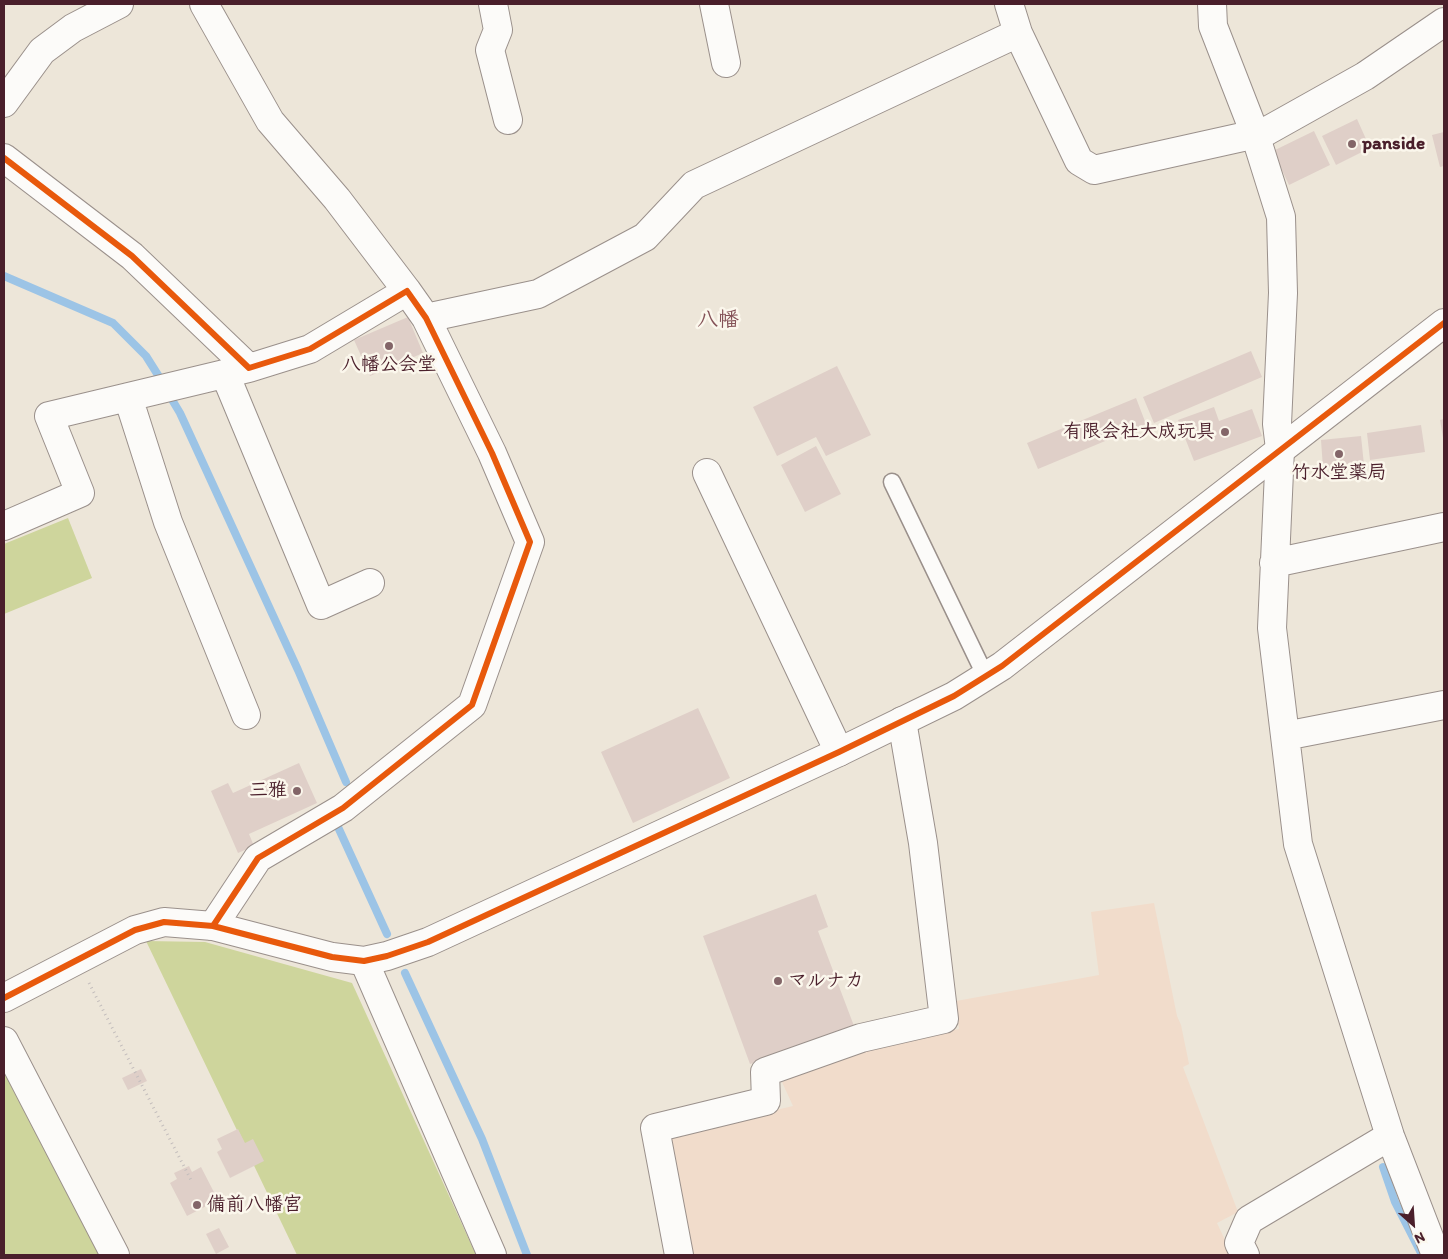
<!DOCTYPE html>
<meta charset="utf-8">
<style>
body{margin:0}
#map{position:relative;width:1448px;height:1259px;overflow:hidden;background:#ede6d9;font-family:Itim,sans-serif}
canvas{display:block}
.frame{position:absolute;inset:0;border:5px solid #4a1f2b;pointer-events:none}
.north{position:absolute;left:1388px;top:1199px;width:50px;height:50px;-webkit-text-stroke:4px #fbf7ec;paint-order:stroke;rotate:154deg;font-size:14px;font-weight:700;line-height:20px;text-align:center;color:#4a1f2b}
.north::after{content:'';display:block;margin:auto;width:18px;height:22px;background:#4a1f2b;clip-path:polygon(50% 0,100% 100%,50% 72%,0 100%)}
</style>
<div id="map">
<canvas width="1448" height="1259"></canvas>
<div class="frame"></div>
<div class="north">N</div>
</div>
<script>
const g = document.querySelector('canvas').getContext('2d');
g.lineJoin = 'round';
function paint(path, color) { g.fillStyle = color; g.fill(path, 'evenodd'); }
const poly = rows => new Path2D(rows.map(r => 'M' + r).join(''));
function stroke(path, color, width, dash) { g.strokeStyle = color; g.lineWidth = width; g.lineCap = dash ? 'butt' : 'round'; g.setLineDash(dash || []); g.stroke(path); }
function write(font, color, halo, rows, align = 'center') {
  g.font = font + ' Itim,"Klee One",sans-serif'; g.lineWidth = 5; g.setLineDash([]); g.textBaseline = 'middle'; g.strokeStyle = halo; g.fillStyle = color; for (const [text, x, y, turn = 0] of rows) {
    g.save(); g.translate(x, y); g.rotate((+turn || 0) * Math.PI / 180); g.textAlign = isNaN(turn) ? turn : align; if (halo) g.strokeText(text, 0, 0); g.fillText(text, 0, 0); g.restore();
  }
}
paint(poly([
 [1154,903,1177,1016,1181,1025,1189,1064,1183,1067,1238,1212,1217,1223,1232,1255,689,1255,666,1144,674,1134,793,1106,782,1082,868,1048,959,1029,956,1001,1099,975,1091,912]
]), '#f1dccb');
paint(poly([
 [68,518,92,578,4,614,4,544],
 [146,941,205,942,352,983,476,1255,297,1255],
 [4,1061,106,1255,4,1255]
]), '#ced59c');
stroke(poly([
 [4,276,113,323,146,356,163,383],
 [168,393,180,413,298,670,346,782],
 [338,827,387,934],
 [405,973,482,1139,527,1255],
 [1383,1167,1395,1202,1422,1255]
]), '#9cc4e6', 8);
paint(poly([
 [1357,119,1370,148,1336,165,1322,136],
 [1314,131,1330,165,1289,185,1273,151],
 [1444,132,1444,166,1440,167,1432,135],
 [408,317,423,353,370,376,354,340],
 [1251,351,1262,377,1154,423,1143,397],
 [837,366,871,435,826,456,816,437,777,456,753,407],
 [1136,398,1146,424,1038,469,1027,443],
 [1214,407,1219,421,1252,409,1262,436,1194,461,1178,420],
 [1444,419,1444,438,1443,438,1440,420],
 [1421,425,1425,452,1370,460,1367,433],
 [1361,436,1364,465,1323,468,1321,440],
 [816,446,841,494,805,512,781,465],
 [698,708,730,778,633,823,601,752],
 [299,763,317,803,249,834,254,846,238,853,211,791,228,783,233,793],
 [816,894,828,927,818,931,854,1026,750,1064,703,936],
 [141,1069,147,1081,128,1090,122,1078],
 [238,1129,245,1143,253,1139,264,1161,230,1178,217,1152,222,1149,217,1139],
 [189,1166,192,1172,201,1167,218,1200,187,1216,170,1183,177,1179,174,1173],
 [219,1228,229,1247,216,1254,206,1234]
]), '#dfcfc8');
const service = poly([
 [892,482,986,677]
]);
const minor = poly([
 [204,4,270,121,337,199,407,291],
 [493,4,498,30,490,50,508,120],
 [714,4,726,63],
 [1009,4,1018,33,1079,161,1094,170,1265,132,1365,76,1444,22],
 [1212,4,1213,26,1255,134,1281,217,1283,293,1277,424,1280,449,1272,628,1298,844,1390,1136,1436,1255],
 [4,103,42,51,73,28,119,4],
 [4,158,132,256,249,368,310,349,407,291,426,318,492,453,530,542,472,705,343,808,258,858,213,926],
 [426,318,538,294,645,237,694,185,1018,33],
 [225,374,321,605,370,583],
 [128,397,168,522,246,715],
 [707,473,839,752],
 [4,526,80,493,49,416,249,368],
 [1274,563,1444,527],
 [1285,736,1444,705],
 [364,961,492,1255],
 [4,1041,115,1255],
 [679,1255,655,1128,766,1101,765,1072,861,1038,944,1019,923,843,902,721],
 [1245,1255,1239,1243,1249,1220,1390,1136]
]);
const tertiary = poly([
 [4,998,135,930,164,922,213,926,332,957,364,961,387,956,428,942,839,752,954,696,1002,666,1444,323]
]);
stroke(service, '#9a908b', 19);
stroke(minor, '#9a908b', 30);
stroke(tertiary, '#9a908b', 30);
stroke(poly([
 [89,983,191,1180]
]), '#c3bdbc', 3, [1, 4]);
stroke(service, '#fcfbf9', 16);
stroke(minor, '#fcfbf9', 28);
stroke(tertiary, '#fcfbf9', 28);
stroke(poly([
 [4,158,132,256,249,368,310,349,407,291,426,318,492,453,530,542,472,705,343,808,258,858,213,926],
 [4,998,135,930,164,922,213,926,332,957,364,961,387,956,428,942,839,752,954,696,1002,666,1444,323]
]), '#e8590c', 6);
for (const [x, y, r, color] of [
 [1352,144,5,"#836568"],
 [389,346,5,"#836568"],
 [1225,432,5,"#836568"],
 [1339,454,5,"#836568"],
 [297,791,5,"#836568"],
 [778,981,5,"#836568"],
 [197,1205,5,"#836568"]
]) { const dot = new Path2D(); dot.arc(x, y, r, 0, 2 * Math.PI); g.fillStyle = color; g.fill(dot); stroke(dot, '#fbf7ec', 2); }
write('bold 19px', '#4a1f2b', '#fbf7ec', [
 ["panside",1362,144],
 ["八幡公会堂",389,365,"center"],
 ["有限会社大成玩具",1215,432,"right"],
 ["竹水堂薬局",1339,473,"center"],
 ["三雅",287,791,"right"],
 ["マルナカ",788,981],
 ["備前八幡宮",207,1205]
], 'left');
write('bold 21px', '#845257', '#fbf7ec', [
 ["八幡",718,321]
]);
</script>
